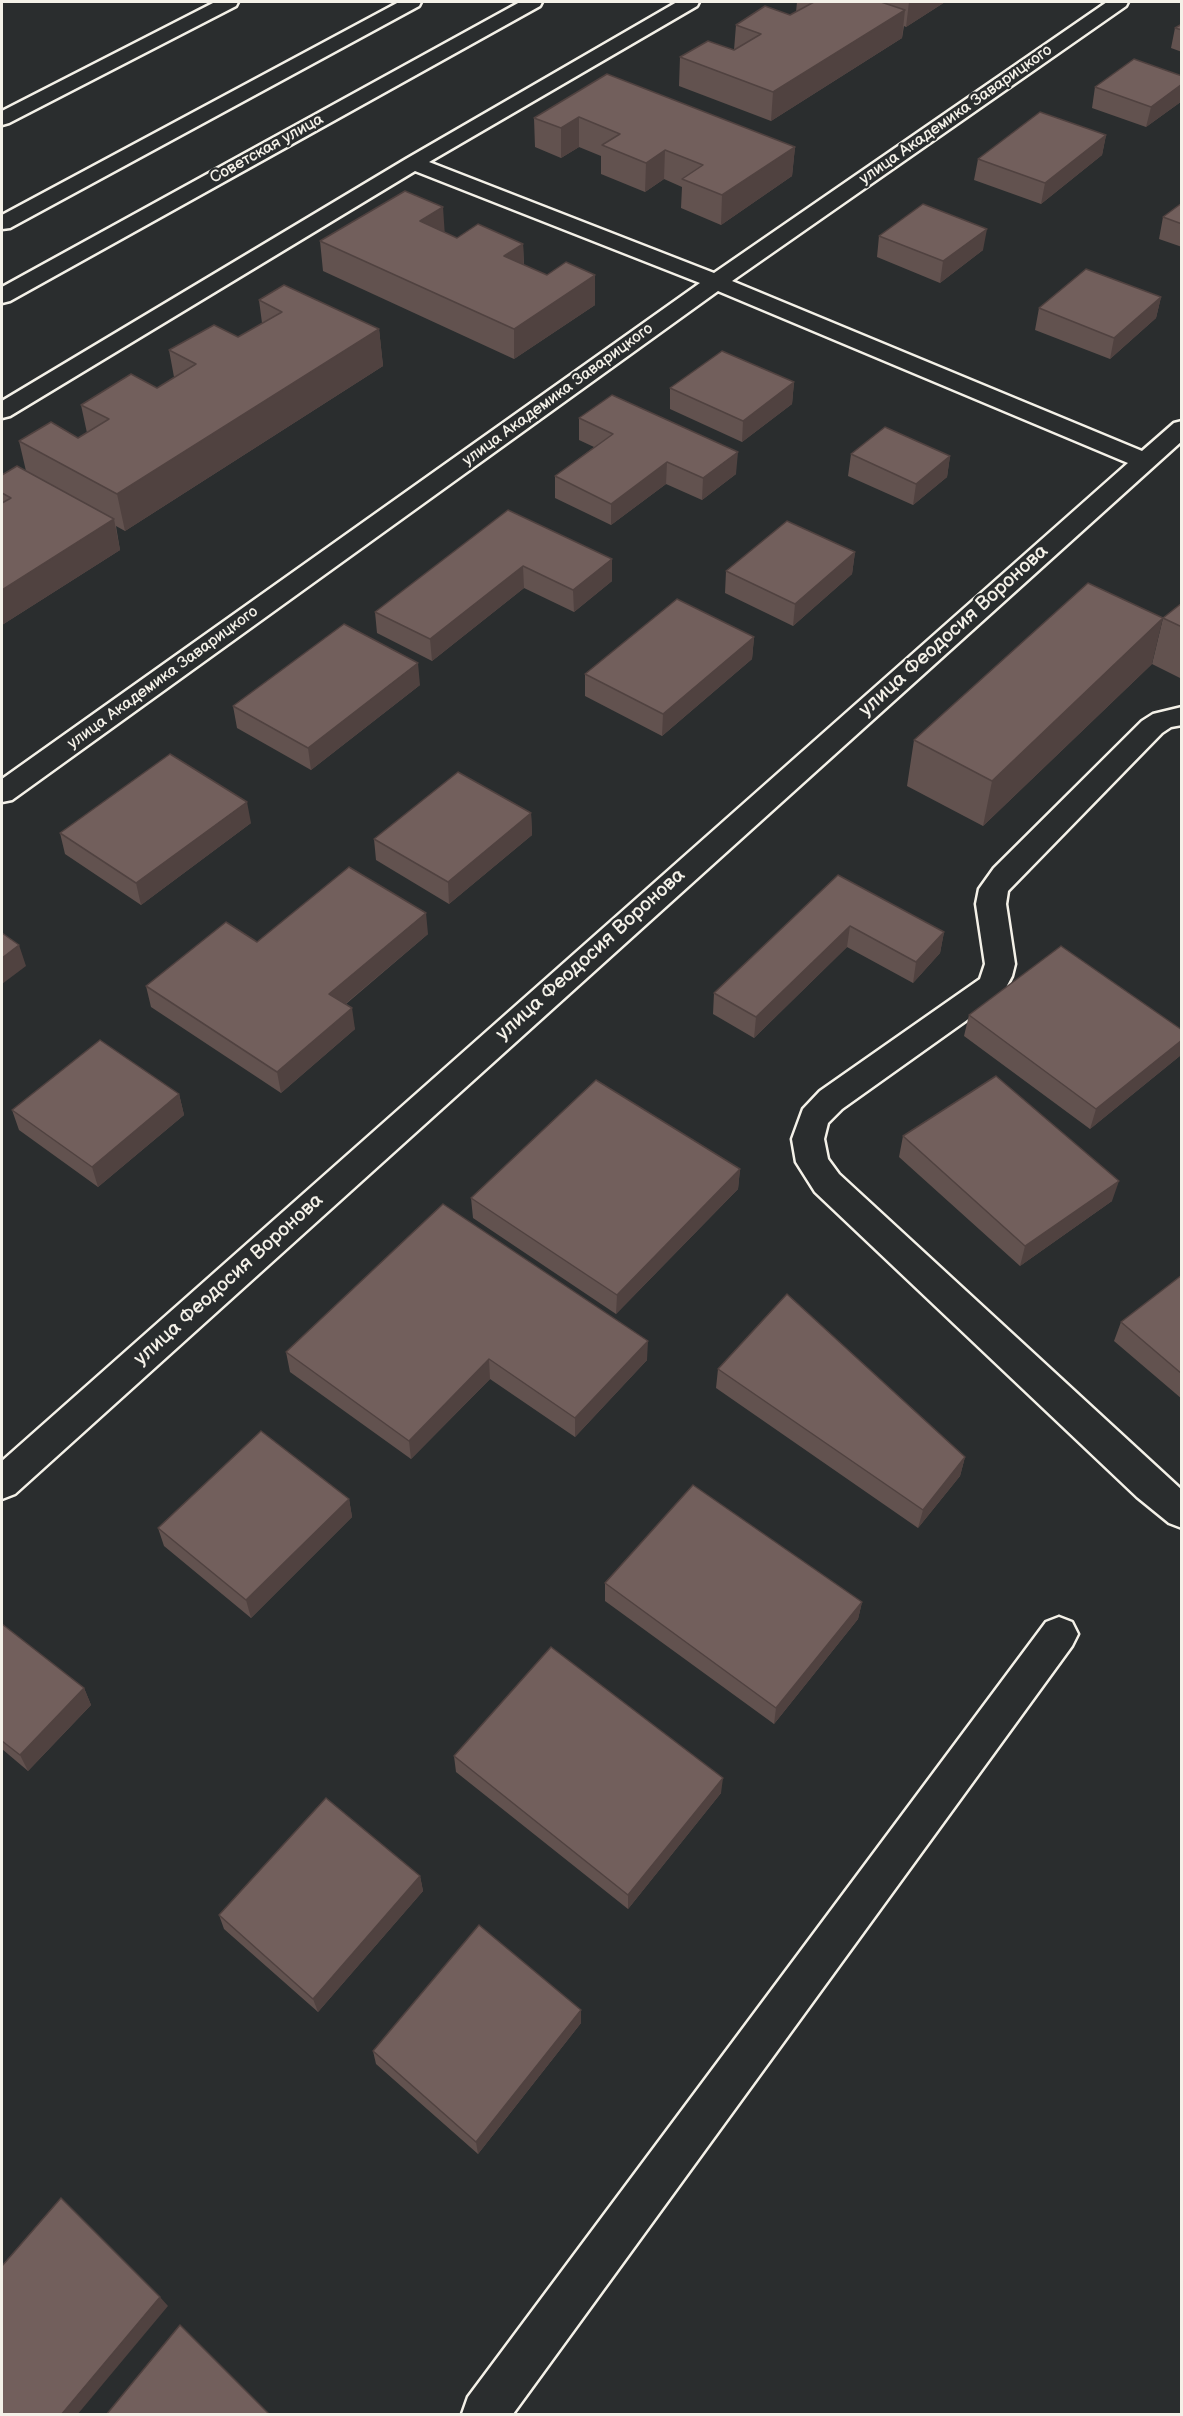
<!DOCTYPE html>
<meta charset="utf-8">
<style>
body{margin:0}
#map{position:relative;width:1183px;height:2416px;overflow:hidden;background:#2a2d2e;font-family:"Balsamiq Sans",sans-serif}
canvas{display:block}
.frame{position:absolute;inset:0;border:3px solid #f4f1e8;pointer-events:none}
</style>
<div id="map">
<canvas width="1183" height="2416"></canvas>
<div class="frame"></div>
</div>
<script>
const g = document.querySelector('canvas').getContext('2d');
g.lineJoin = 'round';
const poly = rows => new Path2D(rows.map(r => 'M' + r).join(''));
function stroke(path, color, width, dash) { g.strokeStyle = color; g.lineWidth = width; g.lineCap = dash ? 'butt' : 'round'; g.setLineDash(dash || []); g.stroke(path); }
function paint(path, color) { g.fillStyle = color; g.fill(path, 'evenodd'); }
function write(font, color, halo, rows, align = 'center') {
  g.font = font + ' "Balsamiq Sans",sans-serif'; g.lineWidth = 4.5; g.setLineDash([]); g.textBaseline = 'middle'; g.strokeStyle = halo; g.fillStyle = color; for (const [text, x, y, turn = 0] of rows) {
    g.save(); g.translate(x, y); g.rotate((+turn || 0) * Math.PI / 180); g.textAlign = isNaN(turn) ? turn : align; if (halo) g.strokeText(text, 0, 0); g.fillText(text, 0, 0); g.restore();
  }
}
const minor = poly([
 [215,2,238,2,236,6,9,123,2,125,2,111,215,2],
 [677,2,699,2,697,6,429,162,714,273,1107,2,1128,2,1126,6,732,281,1142,451,1174,423,1182,421,1182,441,15,1494,2,1499,2,1461,1128,463,718,291,12,800,2,802,2,779,700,283,415,171,10,416,2,418,2,401,406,159,677,2],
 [1182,707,1182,725,1171,727,1162,733,1008,891,1006,904,1015,964,1012,976,1002,995,842,1109,828,1123,824,1139,828,1159,839,1174,1182,1490,1182,1528,1169,1523,1137,1497,815,1192,796,1162,792,1139,803,1109,820,1091,980,979,985,964,976,904,979,889,994,868,1142,721,1153,714,1182,707],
 [1059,1617,1072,1622,1078,1634,1072,1646,513,2414,462,2414,468,2397,1046,1622,1059,1617]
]);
const major = poly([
 [399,2,421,2,419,6,10,228,2,229,2,215,399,2],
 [520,2,542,2,540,6,10,301,2,303,2,287,520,2]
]);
stroke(minor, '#f4f1e8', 5);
stroke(major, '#f4f1e8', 5);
paint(minor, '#2a2d2e');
paint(major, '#2a2d2e');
paint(poly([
 [797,2,945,2,906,27,904,26,902,38,771,121,679,86,680,57,734,50,736,25,790,15,796,12],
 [1182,24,1182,52,1171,48,1175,28],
 [607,74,795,147,792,176,721,225,681,208,682,187,664,179,645,192,601,174,601,156,579,147,561,158,535,147,534,118],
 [1182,76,1182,101,1146,127,1092,108,1095,87],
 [1106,135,1102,155,1041,204,974,180,978,159],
 [1182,203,1182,247,1159,239,1163,217],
 [444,232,457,238,523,244,524,265,547,275,595,275,595,305,514,359,323,271,320,241],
 [879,236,983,250,940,283,877,257],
 [1161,297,1156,318,1110,359,1035,330,1039,308],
 [259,300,379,329,383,366,125,531,116,526,120,550,2,625,2,475,26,471,19,441,78,438,87,433,81,405,157,388,174,377,169,350,238,337,262,323],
 [794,382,792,404,742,442,670,409,670,388],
 [579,418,736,474,702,500,666,484,611,525,555,498,555,476,594,447,579,440],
 [851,454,950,456,947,477,913,505,848,476],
 [508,510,612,581,574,612,524,588,432,661,377,633,375,612],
 [855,552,852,574,793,626,725,593,726,571],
 [1182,603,1182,679,1152,664,1163,618],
 [754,637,752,659,662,736,585,696,585,674],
 [1152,664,983,826,907,786,914,740],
 [420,685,311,770,237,728,233,706],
 [531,813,532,835,449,904,376,860,374,839],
 [251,823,141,905,65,854,60,833],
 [838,875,944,932,940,953,913,983,847,947,754,1038,713,1014,714,993],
 [428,934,346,1004,355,1029,281,1093,151,1007,146,986,257,942],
 [969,1015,1182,1030,1182,1054,1181,1055,1090,1129,964,1036],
 [179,1094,184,1115,98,1187,19,1130,12,1110],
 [903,1136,1112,1201,1020,1266,899,1157],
 [740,1169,738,1189,616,1314,473,1218,471,1198],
 [1182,1275,1182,1399,1114,1341,1121,1322],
 [286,1352,647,1360,575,1437,490,1379,411,1459,290,1372],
 [718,1369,965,1457,960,1476,918,1528,716,1388],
 [349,1499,352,1517,251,1618,164,1546,158,1528],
 [605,1583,862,1602,858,1619,774,1724,605,1601],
 [2,1625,84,1688,91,1705,28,1771,2,1749],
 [454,1756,721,1793,628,1909,456,1772],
 [420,1876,423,1891,318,2012,224,1929,219,1915],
 [581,2023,478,2154,376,2064,373,2051]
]), '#62524f');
paint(poly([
 [909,2,945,2,906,27],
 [905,10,902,38,771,121,773,92],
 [1182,84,1182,101,1146,127,1151,107],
 [579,117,579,147,561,158,561,128],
 [1106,135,1102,155,1041,204,1045,183],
 [795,147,792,176,721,225,722,195],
 [665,150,664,179,645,192,646,163],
 [443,207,445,237,420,221],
 [987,229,983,250,940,283,943,261],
 [523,244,524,274,504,256],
 [595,275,595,305,514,359,514,329],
 [1161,297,1156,318,1110,359,1114,338],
 [379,329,383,366,125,531,117,494],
 [794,382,792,404,742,442,743,421],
 [738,452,736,474,702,500,703,478],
 [950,456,947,477,913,505,916,484],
 [667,462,666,484,611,525,611,504],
 [114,519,120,550,2,625,2,590],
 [855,552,852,574,793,626,795,604],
 [612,559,612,581,574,612,573,590],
 [523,566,524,588,432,661,430,639],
 [1163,618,1152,664,983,826,992,781],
 [754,637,752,659,662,736,663,714],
 [418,663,420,685,311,770,308,748],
 [247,802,251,823,141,905,136,883],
 [531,813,532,835,449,904,448,882],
 [426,913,428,934,332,1015,329,994],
 [850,926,847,947,754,1038,756,1017],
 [944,932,940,953,913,983,916,962],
 [19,945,26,966,2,984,2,958],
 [352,1008,355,1029,281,1093,277,1072],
 [1182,1040,1181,1055,1090,1129,1096,1109],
 [179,1094,184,1115,98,1187,92,1167],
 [740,1169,738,1189,616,1314,617,1295],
 [1119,1181,1112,1201,1020,1266,1025,1246],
 [648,1341,647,1360,575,1437,575,1418],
 [489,1359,490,1379,411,1459,409,1441],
 [965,1457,960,1476,918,1528,923,1510],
 [349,1499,352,1517,251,1618,246,1600],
 [862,1602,858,1619,774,1724,776,1708],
 [84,1688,91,1705,28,1771,20,1755],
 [723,1778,721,1793,628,1909,628,1895],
 [420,1876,423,1891,318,2012,313,1999],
 [581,2010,581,2023,478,2154,476,2142],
 [160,2297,168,2306,77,2415,61,2415]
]), '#504240');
const building = poly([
 [814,2,881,2,905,10,773,92,680,57,708,41,734,50,761,34,736,25,765,6,790,15,814,2],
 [1182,24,1182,30,1175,28,1182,24],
 [1134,59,1182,76,1182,84,1151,107,1095,87,1134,59],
 [607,74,795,147,722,195,682,179,703,165,665,150,646,163,602,145,620,134,579,117,561,128,534,118,607,74],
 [1040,112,1106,135,1045,183,978,159,1040,112],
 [405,191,443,207,420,221,457,238,478,224,523,244,504,256,547,275,566,262,595,275,514,329,320,241,405,191],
 [1182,203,1182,224,1163,217,1182,203],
 [923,204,987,229,943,261,879,236,923,204],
 [1086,269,1161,297,1114,338,1039,308,1086,269],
 [284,285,379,329,117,494,19,441,51,422,78,438,109,419,81,405,131,374,157,388,196,364,169,350,214,325,238,337,282,312,259,300,284,285],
 [722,351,794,382,743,421,670,388,722,351],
 [612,395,738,452,703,478,667,462,611,504,555,476,613,434,579,418,612,395],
 [885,427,950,456,916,484,851,454,885,427],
 [17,466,114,519,2,590,2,503,11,498,2,493,2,475,17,466],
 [508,510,612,559,573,590,523,566,430,639,375,612,508,510],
 [787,521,855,552,795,604,726,571,787,521],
 [1088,583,1163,618,992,781,914,740,1088,583],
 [677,599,754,637,663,714,585,674,677,599],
 [1182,603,1182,627,1163,618,1182,603],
 [344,624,418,663,308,748,233,706,344,624],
 [170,754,247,802,136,883,60,833,170,754],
 [458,772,531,813,448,882,374,839,458,772],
 [349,867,426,913,329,994,352,1008,277,1072,146,986,226,922,257,942,349,867],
 [838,875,944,932,916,962,850,926,756,1017,714,993,838,875],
 [2,933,19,945,2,958,2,933],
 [1061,946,1182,1030,1182,1040,1096,1109,969,1015,1061,946],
 [100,1040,179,1094,92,1167,12,1110,100,1040],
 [996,1076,1119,1181,1025,1246,903,1136,996,1076],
 [596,1080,740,1169,617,1295,471,1198,596,1080],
 [443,1204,648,1341,575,1418,489,1359,409,1441,286,1352,443,1204],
 [1182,1275,1182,1374,1121,1322,1182,1275],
 [787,1294,965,1457,923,1510,718,1369,787,1294],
 [261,1431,349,1499,246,1600,158,1528,261,1431],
 [693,1485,862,1602,776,1708,605,1583,693,1485],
 [2,1624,84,1688,20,1755,2,1741,2,1624],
 [551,1647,723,1778,628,1895,454,1756,551,1647],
 [326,1798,420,1876,313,1999,219,1915,326,1798],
 [479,1925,581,2010,476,2142,373,2051,479,1925],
 [61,2198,160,2297,61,2415,2,2415,2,2266,61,2198],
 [180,2325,270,2415,106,2415,180,2325]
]);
paint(building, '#725f5c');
stroke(building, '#504240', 1.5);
write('16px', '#f4f1e8', '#2a2d2e', [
 ["улица Академика Заварицкого",956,115,-35],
 ["Советская улица",267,149,-29],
 ["улица Академика Заварицкого",558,395,-36],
 ["улица Академика Заварицкого",163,678,-36]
]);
write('20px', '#f4f1e8', '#2a2d2e', [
 ["улица Феодосия Воронова",954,631,-42],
 ["улица Феодосия Воронова",591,955,-42],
 ["улица Феодосия Воронова",229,1280,-42]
]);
</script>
